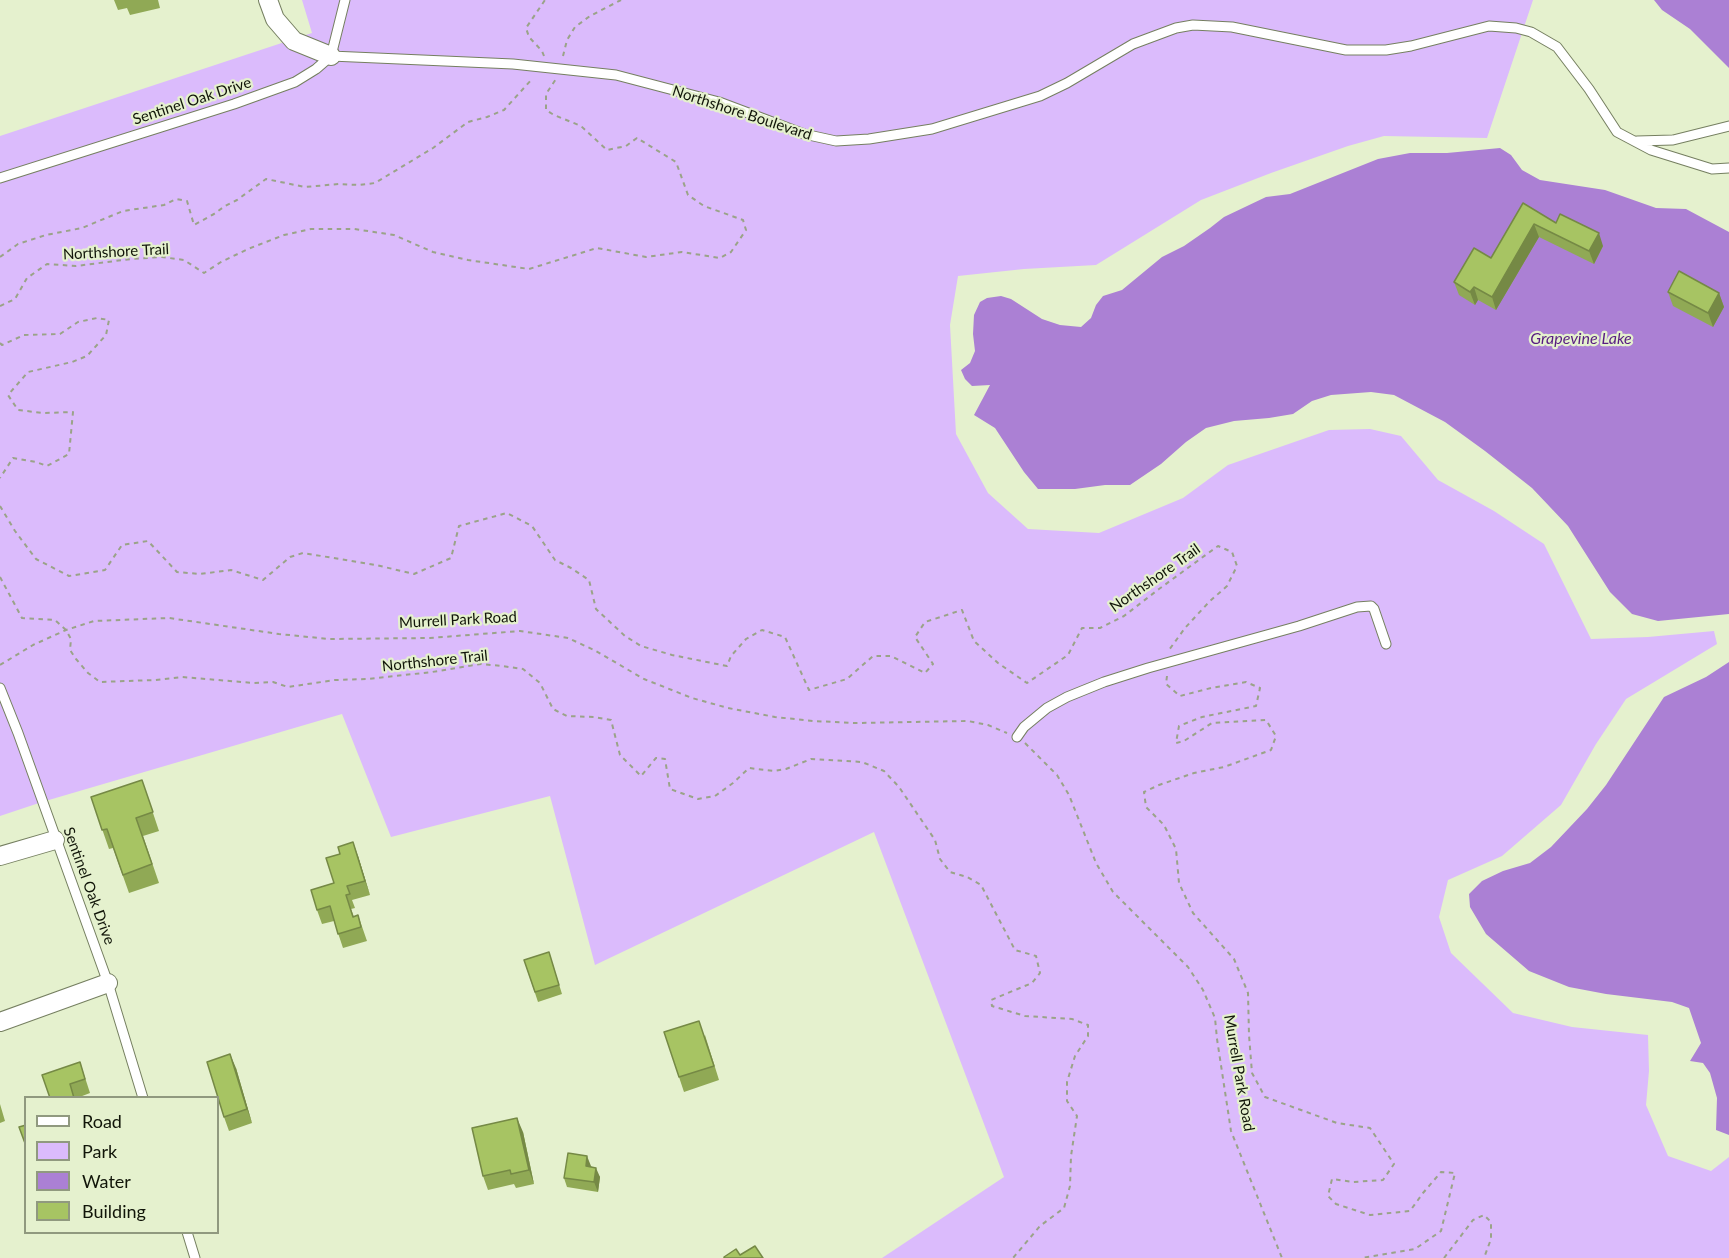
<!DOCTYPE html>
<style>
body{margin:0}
#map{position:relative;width:1729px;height:1258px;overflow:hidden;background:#e5f1ce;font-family:Lato,sans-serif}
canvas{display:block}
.legend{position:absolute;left:24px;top:1096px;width:195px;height:138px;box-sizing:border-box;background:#e5f1ce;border:2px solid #90997f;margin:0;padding:8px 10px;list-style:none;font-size:18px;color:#111509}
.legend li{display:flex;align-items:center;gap:12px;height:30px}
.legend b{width:30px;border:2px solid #90997f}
</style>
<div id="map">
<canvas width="1729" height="1258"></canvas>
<ul class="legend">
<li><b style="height:8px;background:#fff"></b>Road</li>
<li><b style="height:16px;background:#dbbbfc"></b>Park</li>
<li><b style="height:16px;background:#ab80d4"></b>Water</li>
<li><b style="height:16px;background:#a7c463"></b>Building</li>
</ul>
</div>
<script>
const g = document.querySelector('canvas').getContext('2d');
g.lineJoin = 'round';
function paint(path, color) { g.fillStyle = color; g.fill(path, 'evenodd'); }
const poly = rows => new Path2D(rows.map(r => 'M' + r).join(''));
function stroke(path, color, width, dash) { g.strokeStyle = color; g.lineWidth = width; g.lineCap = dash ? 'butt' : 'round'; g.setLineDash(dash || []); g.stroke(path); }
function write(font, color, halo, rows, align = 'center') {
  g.font = font + ' Lato,sans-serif'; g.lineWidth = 4.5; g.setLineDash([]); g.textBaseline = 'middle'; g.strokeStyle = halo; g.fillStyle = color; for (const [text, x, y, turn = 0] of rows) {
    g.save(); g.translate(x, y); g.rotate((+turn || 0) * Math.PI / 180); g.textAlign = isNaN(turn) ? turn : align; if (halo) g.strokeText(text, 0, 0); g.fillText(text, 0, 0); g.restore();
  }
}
paint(poly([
 [302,0,1533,0,1487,138,1384,136,1348,146,1271,173,1201,200,1096,265,1024,269,958,276,950,325,956,434,988,493,1028,529,1099,533,1183,498,1228,465,1329,430,1370,429,1401,436,1438,480,1494,511,1544,544,1591,639,1648,637,1714,631,1717,644,1626,699,1596,744,1561,805,1502,856,1448,880,1439,917,1451,953,1513,1013,1572,1027,1648,1035,1649,1071,1646,1105,1668,1156,1711,1171,1729,1157,1729,1258,882,1258,1004,1177,874,832,595,965,550,796,391,837,342,714,42,802,0,816,0,136,312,33]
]), '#dbbbfc');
paint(poly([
 [1654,0,1729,0,1729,68,1690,29,1662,10],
 [1500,148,1511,155,1522,170,1540,180,1605,190,1656,208,1686,209,1729,232,1729,614,1658,621,1632,614,1610,592,1568,526,1532,488,1485,451,1445,422,1394,395,1371,392,1331,395,1312,401,1293,414,1269,418,1234,421,1206,428,1186,442,1161,464,1130,485,1105,485,1075,489,1038,489,1024,472,995,428,974,415,990,385,972,386,965,379,961,370,970,363,975,351,973,334,974,315,980,302,987,298,1001,296,1011,299,1042,319,1060,325,1081,327,1091,318,1096,305,1103,296,1122,290,1162,257,1184,246,1210,228,1224,217,1266,197,1290,194,1378,159,1410,153,1447,153],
 [1729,662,1729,1135,1716,1130,1717,1098,1710,1073,1703,1063,1690,1061,1701,1043,1689,1008,1672,1002,1606,994,1569,987,1529,971,1486,934,1470,907,1469,894,1482,881,1503,871,1530,863,1551,847,1587,809,1606,785,1664,697,1706,677]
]), '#ab80d4');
const lane = poly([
 [331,56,513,64,616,75,719,102,804,134,836,141,869,139,932,129,1040,96,1067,83,1133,44,1176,28,1193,25,1232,27,1346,50,1386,50,1411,46,1489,26,1516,28,1531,32,1557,47,1589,89,1617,132,1651,150,1712,169,1729,168],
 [1637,141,1673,140,1729,126],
 [0,178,234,104,295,82,316,69,331,56,345,0],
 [0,688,18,733,108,983,143,1098],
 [1017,737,1024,727,1047,708,1067,697,1104,682,1148,668,1299,626,1357,607,1371,606,1374,609,1386,644],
 [187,1232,195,1258]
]);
const street = poly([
 [268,0,275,19,294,41,331,56],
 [0,856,55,840],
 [0,1022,108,983]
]);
stroke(lane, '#757f60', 11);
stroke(street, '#757f60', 20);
stroke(poly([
 [544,56,542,51,529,37,526,28,545,0],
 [563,56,567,40,575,27,590,16,621,0],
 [0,257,18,244,46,235,82,228,123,211,164,205,176,199,187,201,194,225,214,214,225,206,237,200,266,179,305,187,339,184,359,185,375,183,433,148,468,122,487,117,504,110,532,79],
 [0,306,15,299,27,278,47,264,76,266,131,259,162,257,184,260,204,273,221,262,248,249,284,235,311,229,354,229,394,235,433,252,468,260,529,269,597,248,646,257,682,252,720,258,731,252,746,230,743,220,704,206,688,195,676,162,637,138,626,146,607,150,581,126,554,115,546,110,546,94,556,79],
 [0,343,2,345,24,335,60,334,78,322,97,318,109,320,106,335,87,356,72,362,28,372,8,395,18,410,43,413,73,412,69,454,47,466,36,462,13,458,0,478],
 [0,506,15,531,36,559,69,576,105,570,122,545,148,541,177,572,200,574,231,570,263,580,290,557,303,553,376,565,414,574,451,558,459,526,507,513,532,526,555,560,571,568,589,580,596,609,625,636,641,646,672,655,727,666,731,656,746,639,762,630,785,637,809,690,847,679,873,656,891,656,925,673,933,664,915,637,925,622,962,610,974,641,998,663,1027,683,1068,655,1082,628,1100,628,1124,616,1159,589,1218,546,1232,552,1237,566,1227,586,1209,602,1185,628,1169,650],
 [0,577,22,618,55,620,66,630,71,639,70,650,76,659,88,673,100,682,155,680,182,677,254,683,273,682,288,687,335,680,368,679,432,672,481,664,502,666,523,669,540,683,553,709,567,716,594,717,611,720,620,755,641,776,656,758,665,759,670,789,698,799,715,796,733,783,749,768,774,771,786,769,811,759,862,762,884,771,899,787,935,840,940,859,950,872,967,877,981,885,1015,950,1036,956,1040,973,1032,983,991,1000,992,1006,1025,1016,1072,1019,1088,1025,1088,1036,1075,1056,1067,1082,1067,1101,1077,1116,1071,1156,1070,1186,1064,1208,1040,1226,1013,1258],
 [0,665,33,645,66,630,94,621,169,618,279,634,329,639,430,638,520,631,568,638,594,650,644,679,692,698,728,708,775,717,813,721,855,723,968,721,988,725,1007,733],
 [1167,676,1166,684,1180,696,1211,688,1246,682,1260,688,1256,706,1202,717,1179,726,1176,743,1184,741,1212,723,1266,720,1276,736,1271,750,1224,767,1194,773,1159,785,1144,792,1146,807,1164,825,1176,849,1179,883,1193,913,1234,959,1248,993,1249,1035,1252,1073,1265,1097,1337,1123,1370,1128,1394,1164,1383,1180,1353,1182,1332,1179,1328,1196,1336,1204,1370,1215,1410,1211,1423,1193,1441,1172,1455,1173,1441,1231,1415,1249,1361,1258],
 [1025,743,1057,775,1069,795,1096,863,1113,892,1188,967,1203,990,1215,1018,1217,1039,1231,1131,1282,1258],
 [1444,1258,1473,1220,1484,1215,1491,1222,1491,1239,1484,1258]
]), '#9aa388', 2, [4.5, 4.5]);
stroke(lane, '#fff', 9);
stroke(street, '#fff', 18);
paint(poly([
 [114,0,158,0,160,8,130,15,127,8,118,10],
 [1523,203,1556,223,1603,246,1594,264,1539,237,1496,310,1478,300,1475,305,1459,295,1454,282,1491,258],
 [1668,292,1719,293,1724,307,1713,327,1673,306],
 [142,780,159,831,143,836,159,883,129,893,113,848,109,849,91,797],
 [358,856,370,895,352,900,355,908,351,909,354,917,358,915,367,941,343,948,334,921,322,924,317,910,334,883],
 [549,952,562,994,538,1002,524,960],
 [705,1035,719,1080,684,1092,679,1077],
 [80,1062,90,1093,77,1098,50,1098],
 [236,1068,252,1123,229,1131,224,1117],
 [0,1104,5,1121,0,1123],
 [523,1132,534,1184,516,1188,514,1184,488,1190,483,1176],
 [591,1166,600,1177,598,1192,567,1187,564,1178]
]), '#90a955');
paint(poly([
 [1534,224,1539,237,1496,310,1492,297],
 [1599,233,1603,246,1594,264,1589,251],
 [1474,287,1478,300,1475,305,1470,292],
 [1719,293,1724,307,1713,327,1708,313],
 [353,842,358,856,370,895,365,881],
 [230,1054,236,1068,252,1123,247,1109],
 [517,1118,523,1132,534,1184,529,1170],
 [587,1156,591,1166,589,1175,586,1166],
 [596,1168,600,1177,598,1192,594,1182]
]), '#758945');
const building = poly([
 [1523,203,1556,223,1560,214,1599,233,1589,251,1534,224,1492,297,1474,287,1470,292,1454,282,1474,248,1491,258,1523,203],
 [1679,271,1719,293,1708,313,1668,292,1679,271],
 [142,780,153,812,136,818,152,864,123,875,107,829,102,830,91,797,142,780],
 [353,842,365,881,347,886,350,894,346,895,353,917,358,915,361,927,338,934,330,906,317,910,311,890,334,883,326,858,340,854,338,847,353,842],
 [549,952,559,985,535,992,524,960,549,952],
 [699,1021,714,1066,679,1077,664,1032,699,1021],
 [230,1054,247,1109,224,1117,207,1062,230,1054],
 [80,1062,85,1079,70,1084,74,1098,50,1098,42,1075,80,1062],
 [517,1118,529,1170,511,1174,510,1170,483,1176,472,1128,517,1118],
 [26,1125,26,1146,19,1127,26,1125],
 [568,1153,587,1156,586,1166,596,1168,594,1182,564,1178,568,1153],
 [755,1246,763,1258,724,1258,724,1257,736,1249,740,1255,755,1246]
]);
paint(building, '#a7c463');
stroke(building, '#758945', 1.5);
write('15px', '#111509', '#e5f1ce', [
 ["Sentinel Oak Drive",192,101,-18],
 ["Northshore Boulevard",742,113,18],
 ["Northshore Trail",116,252,-3],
 ["Northshore Trail",1155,578,-35],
 ["Murrell Park Road",458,620,-3],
 ["Northshore Trail",435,661,-6],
 ["Sentinel Oak Drive",89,886,70],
 ["Murrell Park Road",1239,1073,80]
]);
write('italic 16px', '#571c80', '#e5f1ce', [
 ["Grapevine Lake",1581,339]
]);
</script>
